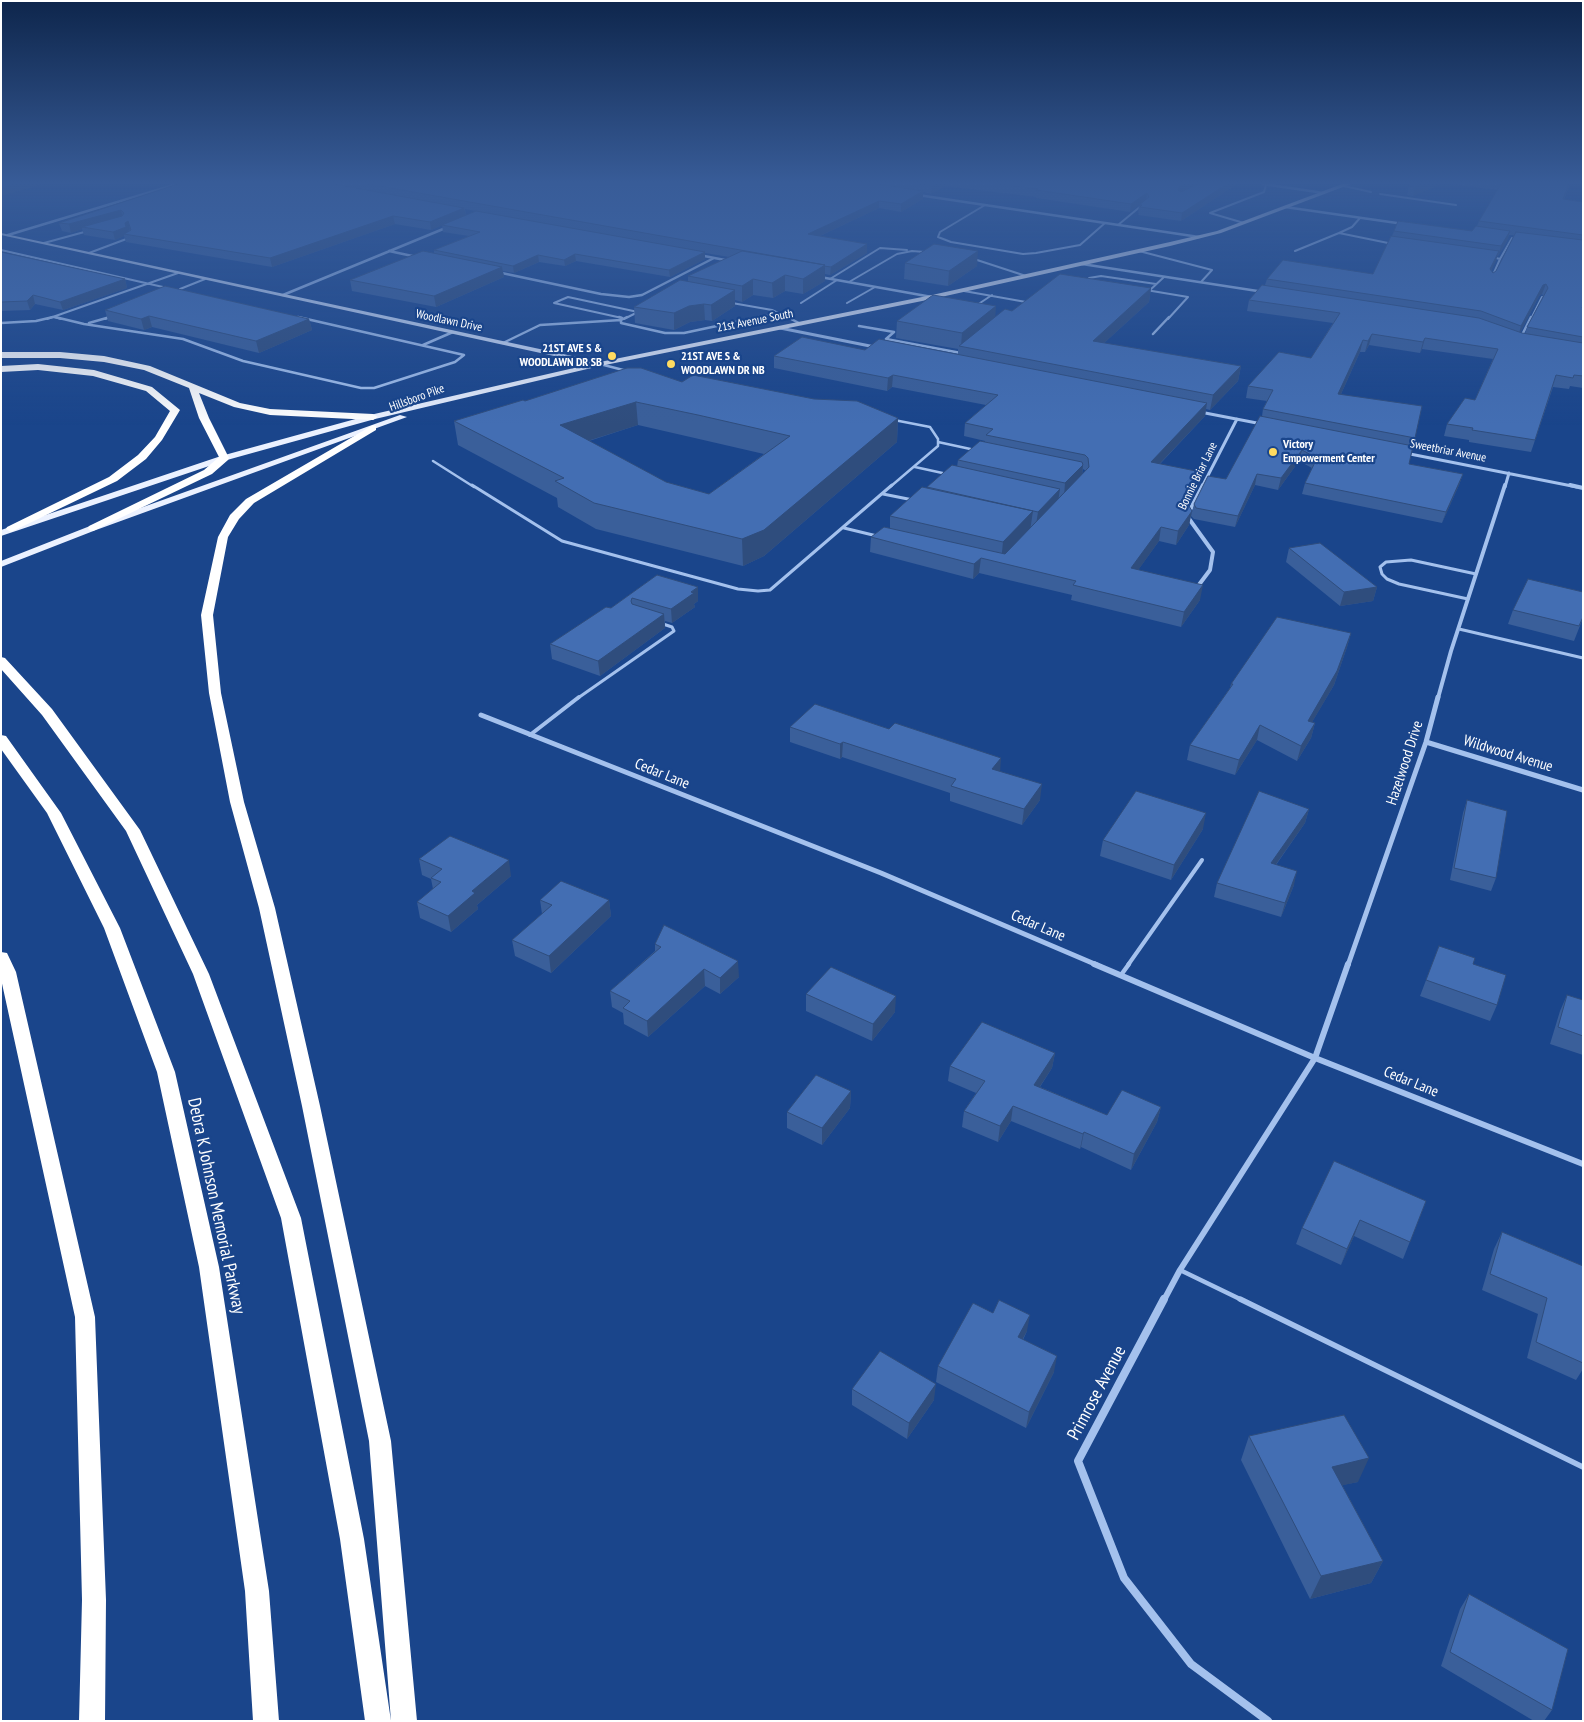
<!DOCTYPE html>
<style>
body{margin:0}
#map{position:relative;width:1584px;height:1722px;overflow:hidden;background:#1a458b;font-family:"PT Sans Narrow",sans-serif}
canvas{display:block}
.frame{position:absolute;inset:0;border:2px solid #fff;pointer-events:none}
</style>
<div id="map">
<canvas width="1584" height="1722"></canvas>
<div class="frame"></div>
</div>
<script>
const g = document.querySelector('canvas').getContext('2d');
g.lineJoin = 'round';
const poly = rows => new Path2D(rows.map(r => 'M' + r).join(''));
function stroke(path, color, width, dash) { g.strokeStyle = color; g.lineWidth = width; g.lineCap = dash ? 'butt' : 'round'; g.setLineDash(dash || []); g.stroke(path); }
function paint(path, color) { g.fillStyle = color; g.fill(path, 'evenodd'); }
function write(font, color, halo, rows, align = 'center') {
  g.font = font + ' "PT Sans Narrow",sans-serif'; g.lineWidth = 4.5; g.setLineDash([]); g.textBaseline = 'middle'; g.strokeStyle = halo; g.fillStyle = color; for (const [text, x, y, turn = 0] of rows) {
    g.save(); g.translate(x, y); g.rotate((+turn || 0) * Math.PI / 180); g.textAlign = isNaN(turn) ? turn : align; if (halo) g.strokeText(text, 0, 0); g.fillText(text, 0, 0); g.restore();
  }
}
stroke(poly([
 [1344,186,1371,192],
 [1380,194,1456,205],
 [985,205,940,232,938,237,951,242,1023,254,1036,253,1080,245,1105,223],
 [1244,223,1210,213,1264,192,1266,185],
 [1118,225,1141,206],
 [1339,233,1352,227,1360,218],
 [44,243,88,231],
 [1,250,303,319],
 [1139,251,1212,270,1201,282],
 [1295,251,1339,233,1393,244],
 [89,253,129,238],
 [1492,257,1500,259,1512,238],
 [974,259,1026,276],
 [1493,275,1500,259],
 [830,279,880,248,907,250],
 [1087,281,1089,278,1101,276,1156,284],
 [849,282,897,254,912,251,925,252],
 [180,289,205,279],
 [1146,290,1188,297,1168,319],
 [964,291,1026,302],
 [1149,291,1164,277],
 [732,303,772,310,790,319],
 [801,303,837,280],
 [847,303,875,287],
 [977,305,992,295],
 [54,317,61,319],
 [622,318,554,303,568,297,638,312],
 [47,319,178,273],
 [105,319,111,317],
 [624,319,638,312],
 [753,319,779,313],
 [1531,319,1542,297]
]), '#a4c1ed', 2);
stroke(poly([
 [55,317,84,324,183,339,243,361,361,388,374,388,455,362,464,355,298,317],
 [619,317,622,318],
 [627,317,621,320,621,323,665,333,684,333,759,317],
 [787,317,801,324],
 [1,323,36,321,53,317],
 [89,323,110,317],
 [859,326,894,332,886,339,961,353],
 [1153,334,1169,317],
 [1521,337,1531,317],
 [503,343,540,325,621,320],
 [423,345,453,332],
 [600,364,627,371],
 [938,442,975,450],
 [433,461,474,487],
 [915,467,947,474],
 [890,487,938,446,938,439,930,427,894,420]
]), '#a4c1ed', 2.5);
stroke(poly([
 [472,485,562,541,738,589,758,591,770,590,892,485],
 [883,494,913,500],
 [844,528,877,536],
 [1468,599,1399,584,1387,579,1382,574,1380,567,1386,562,1411,560,1476,574],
 [1459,629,1583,658],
 [578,698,674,631,672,627,660,623]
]), '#a4c1ed', 3);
stroke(poly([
 [530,735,579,697],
 [1128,965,1202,860]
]), '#a4c1ed', 4);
stroke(poly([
 [1121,975,1129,964],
 [1180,1270,1242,1300]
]), '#a4c1ed', 4.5);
stroke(poly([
 [1240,1299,1583,1467]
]), '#a4c1ed', 5.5);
stroke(poly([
 [1263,184,1324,193],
 [918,195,1199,237],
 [1285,207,1404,224],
 [8,235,177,184],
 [389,251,417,257],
 [699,255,730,261],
 [1082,264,1264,292],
 [497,272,601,294,629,297,642,295,714,258],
 [820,277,932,297],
 [283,295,448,227]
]), '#a4c1ed', 2.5);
stroke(poly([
 [780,328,875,347],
 [1200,412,1262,424],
 [1405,453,1577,487],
 [1202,487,1237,419],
 [1505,487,1509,473]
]), '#a4c1ed', 3);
stroke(poly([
 [1570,485,1583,488],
 [1195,590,1210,570,1213,552,1187,516,1203,485],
 [1438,698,1451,651,1505,485]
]), '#a4c1ed', 4);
stroke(poly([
 [481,715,881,873,1097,965],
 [1426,742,1583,790],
 [1348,965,1426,742,1438,697]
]), '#a4c1ed', 5);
stroke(poly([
 [1094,964,1315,1058,1583,1164],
 [1164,1300,1180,1270,1315,1058,1348,964]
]), '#a4c1ed', 6);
stroke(poly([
 [1164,1299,1078,1461,1124,1578,1191,1664,1268,1721]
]), '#a4c1ed', 8);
paint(poly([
 [1,233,600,362,603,364,600,366,1,235,1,233]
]), '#d1e0fa');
paint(poly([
 [1342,184,1351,184,1221,233,1170,246,932,299,600,366,375,419,227,460,1,536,1,530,221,456,370,415,600,362,932,295,1170,242,1217,231,1342,184],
 [400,415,407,417,96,530,1,567,1,561,90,526,400,415]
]), '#ebf1ff');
paint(poly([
 [1,352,60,352,104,356,150,366,240,403,270,409,373,414,378,417,373,420,270,415,234,407,199,393,209,418,229,458,228,460,212,474,93,531,89,530,88,528,89,526,204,470,219,457,199,418,189,388,144,370,104,362,60,358,1,358,1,352],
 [38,364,94,370,152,387,180,410,162,440,146,459,117,481,11,532,6,529,7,527,109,477,138,455,155,437,170,411,146,391,93,376,38,370,1,372,1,366,38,364],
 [373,425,376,426,376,430,254,503,239,519,228,537,213,615,221,693,244,802,275,908,320,1106,391,1441,417,1721,391,1721,369,1441,302,1106,259,908,230,802,209,693,201,615,218,537,230,515,246,499,373,425],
 [1,657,5,658,52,709,140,830,209,974,301,1218,364,1539,391,1721,365,1721,340,1539,281,1218,193,974,126,831,42,715,1,669,1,657],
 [1,735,6,736,61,813,120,928,175,1072,219,1267,269,1591,279,1721,253,1721,245,1591,199,1267,157,1072,104,928,47,813,1,749,1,735],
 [1,952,7,953,16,972,95,1317,106,1600,105,1721,79,1721,82,1600,75,1317,1,979,1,952]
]), '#fff');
paint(poly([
 [175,184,1237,184,1181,221,1138,215,1139,213,1138,213,1139,205,1130,212,1036,198,1036,197,945,186,931,194,923,192,923,199,901,212,879,208,820,236,867,244,867,253,830,275,825,274,825,281,803,294,785,291,773,298,753,295,742,302,735,300,735,306,712,321,705,320,690,322,674,330,635,323,634,307,688,282,688,276,729,257,705,253,705,259,670,277,576,261,565,266,539,262,514,273,503,271,504,277,436,307,352,291,350,280,434,253,434,250,469,236,443,232,442,225,431,230,395,224,272,267,126,242,124,236,115,240,84,235,82,229,71,233,62,231,59,223,175,185],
 [465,209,476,211,466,215],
 [1441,184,1413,196,1407,195,1409,186],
 [1450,184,1570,184,1564,200,1583,202,1583,306,1582,308,1583,308,1583,388,1570,386,1569,389,1553,387,1531,452,1469,442,1469,440,1444,436,1447,424,1475,400,1493,359,1422,349,1420,353,1369,345,1365,352,1360,352,1341,394,1415,438,1409,464,1463,474,1459,485,1442,523,1302,494,1305,483,1312,468,1299,461,1278,490,1255,485,1235,527,1194,519,1191,516,1194,504,1226,479,1262,416,1263,409,1267,401,1246,398,1248,386,1311,358,1333,323,1247,311,1249,300,1265,285,1267,279,1373,274,1392,236,1394,231,1472,231,1477,226,1479,221,1498,190],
 [1509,235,1514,235,1496,271,1493,273,1491,271,1497,256,1498,256,1507,241],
 [1542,294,1543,296,1527,327,1525,334,1520,333,1539,296],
 [1,252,125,279,127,288,63,310,35,304,30,310,1,311],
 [905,263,977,266,948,286,904,279],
 [1151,288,1149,302,1104,343,1241,366,1238,381,1210,410,1206,409,1205,416,1160,464,1201,472,1199,485,1188,505,1192,511,1189,525,1176,545,1159,541,1138,570,1200,600,1181,627,1071,600,1072,595,979,573,973,579,870,552,871,537,890,528,890,516,957,467,958,460,985,442,985,441,964,436,965,423,986,405,892,387,887,391,774,368,774,356,865,350,958,354,958,349,896,338,897,321,995,317,1012,311],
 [1083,469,1086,471,1082,475],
 [105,310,309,319,312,330,259,353,152,327,144,330,108,321],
 [682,382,898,418,897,442,764,556,743,566,596,529,558,507,557,498,458,445,454,421,525,401],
 [638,425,699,439,764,454,709,494,666,482,589,441],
 [1289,548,1377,587,1373,601,1340,606,1286,562],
 [657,575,698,587,698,601,694,604,695,607,672,623,665,621,665,628,600,676,552,659,550,644,611,608],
 [1513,610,1583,618,1574,641,1508,624],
 [1351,633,1347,647,1334,685,1312,722,1315,723,1311,738,1297,761,1257,740,1235,775,1187,760,1190,745,1230,688,1231,684],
 [790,727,1000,771,1040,800,1022,825,950,801,950,793,842,757,840,759,790,742],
 [1467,800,1496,878,1491,891,1450,880,1463,813],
 [1309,809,1305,823,1276,865,1294,885,1281,917,1214,897,1217,883],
 [1203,829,1171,880,1100,856,1103,840],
 [419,859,511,876,477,905,478,909,451,932,420,918,417,902,433,889,431,879,422,875],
 [540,900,609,900,611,916,551,973,515,956,512,940,542,914],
 [655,944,739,977,720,994,705,986,648,1037,624,1024,623,1013,612,1007,610,991,655,951],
 [1439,946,1473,964,1497,1005,1490,1021,1420,996],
 [806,994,895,1012,872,1041,806,1011],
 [1567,995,1583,1000,1583,1055,1550,1044,1560,1011],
 [1055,1053,1052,1068,1040,1087,1107,1115,1161,1107,1157,1122,1131,1170,1081,1147,1080,1149,1011,1121,998,1142,962,1127,964,1111,976,1093,948,1081,950,1066],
 [851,1091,850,1108,822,1145,787,1128,787,1112],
 [1426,1201,1403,1259,1354,1236,1341,1265,1296,1244,1302,1228],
 [1502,1232,1583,1266,1583,1369,1576,1380,1527,1358,1538,1314,1482,1290,1494,1249],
 [1027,1331,1023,1340,1054,1372,1026,1428,936,1382,938,1366],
 [852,1389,934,1400,907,1439,852,1405],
 [1249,1436,1358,1482,1342,1485,1383,1561,1371,1583,1310,1599,1241,1460],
 [1469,1594,1552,1710,1544,1721,1534,1721,1441,1666,1460,1609]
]), '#3a5f9a');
paint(poly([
 [15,184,43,184,2,196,4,202,1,215,1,188],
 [934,184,945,184,945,186,931,194,932,186],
 [1184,184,1199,184,1178,194,1178,190,1179,187],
 [1227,184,1237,184,1181,221,1182,213],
 [1421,184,1441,184,1413,196,1415,187],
 [923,191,923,199,901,212,901,204],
 [1147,193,1146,200,1130,212,1131,204],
 [879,201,879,208,807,242,808,234],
 [464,208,466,216,431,230,430,222],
 [121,210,123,218,82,227,82,229,71,233,69,224],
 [393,216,395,224,272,267,270,258],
 [128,221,130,229,128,231,128,235,128,234,124,234,124,236,115,240,113,232],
 [1510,231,1507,241,1498,256,1501,246],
 [867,244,867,253,830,275,831,267],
 [978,251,977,266,948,286,949,271],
 [1499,251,1496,261,1487,279,1490,269],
 [705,252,705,259,670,277,669,270],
 [575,254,576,261,565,266,564,260],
 [538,255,539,262,514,273,513,266],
 [825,265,825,281,803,294,803,279],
 [502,267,504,277,436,307,434,296],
 [785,275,785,291,773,298,772,283],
 [125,279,127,288,63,310,60,302],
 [753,279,753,295,742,302,742,286],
 [1546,284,1542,294,1539,296,1518,337,1521,326,1543,285],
 [1151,288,1149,302,1091,355,1093,341],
 [735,290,735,306,712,321,711,305],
 [33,295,35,304,30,310,27,301],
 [704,304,705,320,690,322,674,330,674,313,689,306],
 [996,306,995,322,961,346,962,333],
 [149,316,152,327,144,330,141,319],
 [309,319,312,330,259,353,256,341],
 [1372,334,1369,345,1365,352,1368,341],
 [1425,338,1422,349,1420,353,1423,342],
 [1363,340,1360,352,1336,405,1338,394],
 [1241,366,1238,381,1210,410,1213,395],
 [893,375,892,387,887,391,888,378],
 [636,402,638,425,562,449,560,425],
 [1207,403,1205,416,1148,476,1151,462],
 [898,418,897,442,764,556,743,566,742,539],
 [1302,450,1299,461,1278,490,1281,478],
 [1083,465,1082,478,1064,496,1065,483],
 [1201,472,1199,485,1184,515,1186,501],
 [1257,474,1255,485,1235,527,1238,516],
 [1463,474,1459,485,1442,523,1446,512],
 [1060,489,1058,502,1036,525,1038,512],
 [1033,511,1030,531,1001,562,1003,542],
 [1192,511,1189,525,1176,545,1178,531],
 [1161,527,1159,541,1129,583,1131,568],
 [981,558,979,573,973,579,974,564],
 [1203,585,1200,600,1181,627,1184,612],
 [698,587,698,601,694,604,695,607,672,623,671,609],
 [1377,587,1373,601,1340,606,1344,592],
 [664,614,665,628,600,676,598,661],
 [1351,633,1347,647,1334,685,1304,736,1308,721],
 [1315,723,1311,738,1297,761,1301,746],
 [1260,725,1257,740,1235,775,1239,760],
 [843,742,842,757,840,759,840,744],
 [1001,758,1000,773,992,769],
 [1042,784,1040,800,1022,825,1024,809],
 [1309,809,1305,823,1267,877,1271,863],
 [1206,813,1203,829,1171,880,1174,865],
 [509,860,511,876,477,905,478,909,451,932,448,916,472,891],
 [1297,871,1294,885,1281,917,1285,903],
 [609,900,611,916,551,973,549,956],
 [738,961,739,977,720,994,720,978],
 [704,969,705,986,648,1037,647,1021],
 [896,996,895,1012,872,1041,873,1024],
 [1055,1053,1052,1068,1031,1100,1034,1085],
 [851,1091,850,1108,822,1145,822,1128],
 [1013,1106,1011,1121,998,1142,1000,1126],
 [1161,1107,1157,1122,1131,1170,1134,1154],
 [1084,1132,1081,1147,1080,1149,1083,1134],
 [1360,1220,1354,1236,1341,1265,1347,1249],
 [1030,1315,1027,1331,1015,1353,1018,1337],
 [1057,1356,1054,1372,1026,1428,1029,1412],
 [936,1384,934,1400,907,1439,909,1423],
 [1369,1458,1358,1482,1321,1490,1332,1467],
 [1383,1561,1371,1583,1310,1599,1321,1576]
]), '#2f4d7d');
const building = poly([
 [1,184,15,184,1,188,1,184],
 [178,184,334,184,464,208,430,222,393,216,270,258,124,234,131,230,128,221,125,223,126,227,113,232,82,227,122,216,124,213,121,210,69,224,59,223,178,184],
 [368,184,878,184,923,191,901,204,879,201,808,234,867,244,831,267,824,266,825,265,368,184],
 [920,184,934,184,932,186,920,184],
 [997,184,1184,184,1179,187,1178,190,1181,192,1197,184,1227,184,1182,213,1140,207,1142,205,1139,205,1149,197,1147,193,1131,204,1036,190,1038,189,997,184],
 [1410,184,1421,184,1415,187,1409,186,1410,184],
 [1501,184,1569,184,1563,199,1583,202,1583,235,1479,221,1501,184],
 [476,211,705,252,669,270,575,254,564,260,538,255,513,266,434,250,480,232,442,225,476,211],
 [1398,221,1472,231,1476,226,1510,231,1501,246,1394,231,1398,221],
 [1516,232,1583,240,1583,306,1582,308,1583,308,1583,337,1527,327,1548,288,1546,284,1543,285,1521,326,1481,311,1267,279,1283,260,1373,274,1391,236,1499,251,1490,269,1493,273,1496,271,1516,232],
 [934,244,978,251,949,271,905,263,934,244],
 [423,251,502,267,434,296,350,280,423,251],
 [742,251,825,265,803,279,785,275,772,283,753,279,742,286,688,276,742,251],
 [1,252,125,279,60,302,33,295,27,301,1,302,1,252],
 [1060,274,1151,288,1093,341,1241,366,1213,395,959,346,1005,309,1012,311,1060,274],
 [680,280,735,290,711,305,704,304,689,306,674,313,634,307,680,280],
 [1262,285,1479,318,1522,333,1583,343,1583,376,1574,375,1573,378,1556,375,1535,440,1472,430,1473,428,1447,424,1465,398,1475,400,1498,349,1425,338,1423,342,1372,334,1368,341,1363,340,1338,394,1422,406,1415,438,1263,409,1273,390,1248,386,1279,352,1311,358,1340,313,1249,300,1262,285],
 [165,286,309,319,256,341,149,316,141,319,105,310,165,286],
 [933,295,996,306,962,333,897,321,933,295],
 [802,337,865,350,879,339,1207,403,1151,462,1201,472,1186,501,1192,511,1178,531,1161,527,1131,568,1203,585,1184,612,1073,585,1076,581,981,558,974,564,871,537,884,527,1005,554,1089,467,1088,458,1085,455,986,435,993,429,965,423,998,395,893,375,888,378,774,356,802,337],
 [627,368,641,368,682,382,693,375,814,399,857,401,898,418,764,530,742,539,594,503,555,481,564,478,454,421,523,400,525,401,627,368],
 [636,402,698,415,790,436,709,494,666,482,560,425,636,402],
 [1260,416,1413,446,1409,464,1463,474,1446,512,1305,483,1317,458,1302,450,1281,478,1257,474,1238,516,1196,508,1194,504,1208,476,1226,479,1260,416],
 [980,441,1082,462,1083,465,1065,483,958,460,980,441],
 [952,465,1060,489,1038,512,927,487,952,465],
 [922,487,1033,511,1003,542,890,516,922,487],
 [1320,543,1377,587,1344,592,1289,548,1320,543],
 [657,575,698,587,691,592,694,593,671,609,632,598,631,601,632,604,664,614,598,661,550,644,606,607,611,608,657,575],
 [1528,579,1583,592,1583,617,1579,626,1513,610,1528,579],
 [1277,617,1351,633,1337,671,1308,721,1315,723,1301,746,1260,725,1239,760,1190,745,1233,684,1231,684,1277,617],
 [815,704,889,729,895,723,1001,758,992,769,1042,784,1024,809,951,786,956,779,843,742,840,744,790,727,815,704],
 [1136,791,1206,813,1174,865,1103,840,1136,791],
 [1259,791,1309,809,1271,863,1297,871,1285,903,1217,883,1259,791],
 [1467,800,1507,811,1496,878,1454,868,1467,800],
 [450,836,509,860,472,891,475,893,448,916,417,902,441,882,431,878,442,869,419,859,450,836],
 [561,881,609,900,549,956,512,940,552,905,540,900,561,881],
 [664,925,738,961,720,978,704,969,647,1021,623,1008,630,1001,610,991,661,947,655,944,664,925],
 [1439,946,1475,958,1473,964,1506,975,1497,1005,1426,980,1439,946],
 [831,967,896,996,873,1024,806,994,831,967],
 [1567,995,1583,1000,1583,1036,1558,1027,1567,995],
 [982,1022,1055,1053,1034,1085,1107,1115,1122,1090,1161,1107,1134,1154,1084,1132,1083,1134,1013,1106,1000,1126,964,1111,985,1081,950,1066,982,1022],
 [816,1075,851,1091,822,1128,787,1112,816,1075],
 [1334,1161,1426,1201,1410,1242,1360,1220,1347,1249,1302,1228,1334,1161],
 [1502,1232,1583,1266,1583,1363,1536,1342,1547,1298,1490,1274,1502,1232],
 [999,1300,1030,1315,1018,1337,1057,1356,1029,1412,938,1366,973,1303,993,1313,999,1300],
 [880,1351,936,1384,909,1423,852,1389,880,1351],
 [1344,1415,1369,1458,1332,1467,1383,1561,1321,1576,1249,1436,1344,1415],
 [1469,1594,1568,1649,1552,1710,1450,1652,1469,1594]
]);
paint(building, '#436eb3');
stroke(building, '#2f4d7d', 1);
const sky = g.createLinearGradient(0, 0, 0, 425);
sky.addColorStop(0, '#0e264c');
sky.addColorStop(0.43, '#385c98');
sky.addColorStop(1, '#385c9800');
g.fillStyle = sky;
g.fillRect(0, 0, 1584, 425);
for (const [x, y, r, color] of [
 [612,356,5,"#ffdb61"],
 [671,364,5,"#ffdb61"],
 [1273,452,5,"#ffdb61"]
]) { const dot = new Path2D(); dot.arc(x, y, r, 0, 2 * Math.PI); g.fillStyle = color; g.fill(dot); stroke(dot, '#1a458b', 2); }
write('12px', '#fff', '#1a458b', [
 ["Woodlawn Drive",449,321,12],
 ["21st Avenue South",755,321,-11],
 ["Hillsboro Pike",417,398,-20],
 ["Sweetbriar Avenue",1448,451,11],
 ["Bonnie Briar Lane",1198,476,-64]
]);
write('bold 12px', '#fff', '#1a458b', [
 ["21ST AVE S &",602,349,"right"],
 ["WOODLAWN DR SB",602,363,"right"],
 ["21ST AVE S &",681,357],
 ["WOODLAWN DR NB",681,371],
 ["Victory",1283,445],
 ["Empowerment Center",1283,459]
], 'left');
write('15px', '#fff', '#1a458b', [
 ["Wildwood Avenue",1508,754,17],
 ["Hazelwood Drive",1405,763,-72],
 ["Cedar Lane",662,774,22],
 ["Cedar Lane",1038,926,23],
 ["Cedar Lane",1411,1082,22]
]);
write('18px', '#fff', '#1a458b', [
 ["Debra K Johnson Memorial Parkway",216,1206,78],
 ["Primrose Avenue",1097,1393,-62]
]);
</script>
